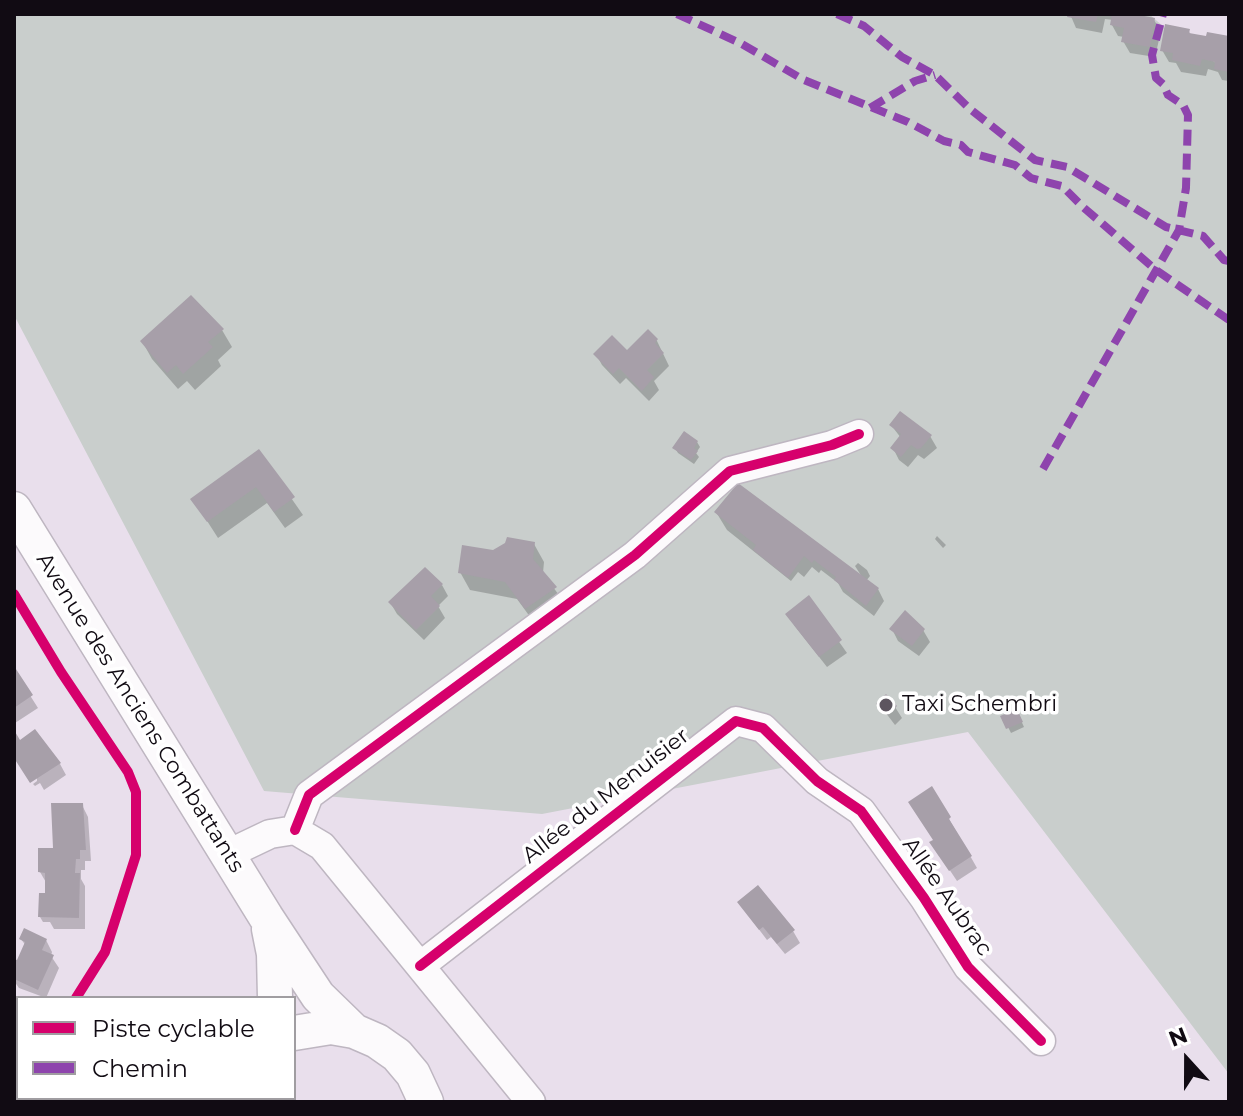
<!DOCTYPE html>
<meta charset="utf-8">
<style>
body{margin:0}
#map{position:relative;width:1243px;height:1116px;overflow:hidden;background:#e9dfec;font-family:Montserrat,sans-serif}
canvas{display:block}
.frame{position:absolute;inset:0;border:16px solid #110b13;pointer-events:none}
.legend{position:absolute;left:16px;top:996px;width:280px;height:104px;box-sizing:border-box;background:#fff;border:2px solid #a09da1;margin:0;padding:10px 14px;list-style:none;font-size:24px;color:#110b13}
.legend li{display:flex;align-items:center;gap:16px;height:40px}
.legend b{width:40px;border:2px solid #a09da1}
.north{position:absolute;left:1147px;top:1020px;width:80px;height:80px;-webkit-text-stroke:6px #fff;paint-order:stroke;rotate:339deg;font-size:22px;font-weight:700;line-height:32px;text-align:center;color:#110b13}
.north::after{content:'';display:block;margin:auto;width:28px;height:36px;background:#110b13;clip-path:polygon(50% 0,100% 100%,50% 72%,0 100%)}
</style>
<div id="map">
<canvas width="1243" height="1116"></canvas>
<div class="frame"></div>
<ul class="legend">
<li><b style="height:10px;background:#d6006c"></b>Piste cyclable</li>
<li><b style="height:10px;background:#8e44ad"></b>Chemin</li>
</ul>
<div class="north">N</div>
</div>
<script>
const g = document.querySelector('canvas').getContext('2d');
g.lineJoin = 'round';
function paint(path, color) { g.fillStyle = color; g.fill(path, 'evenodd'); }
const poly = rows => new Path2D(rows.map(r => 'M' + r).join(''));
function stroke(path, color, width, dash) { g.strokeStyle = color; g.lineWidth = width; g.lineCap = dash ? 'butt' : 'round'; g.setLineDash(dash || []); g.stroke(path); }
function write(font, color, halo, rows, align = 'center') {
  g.font = font + ' Montserrat,sans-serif'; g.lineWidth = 7; g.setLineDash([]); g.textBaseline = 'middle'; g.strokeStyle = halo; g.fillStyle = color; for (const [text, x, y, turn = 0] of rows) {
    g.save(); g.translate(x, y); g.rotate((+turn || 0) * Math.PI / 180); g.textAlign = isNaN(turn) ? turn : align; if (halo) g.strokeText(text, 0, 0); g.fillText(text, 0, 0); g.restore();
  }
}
paint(poly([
 [14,14,1149,14,1165,28,1229,72,1229,1074,968,732,542,814,264,791,14,315]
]), '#c9cecc');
paint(poly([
 [1070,14,1135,14,1134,16,1154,20,1161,31,1155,57,1130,53,1123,41,1124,37,1118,36,1112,25,1113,20,1105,19,1102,33,1076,28],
 [1189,31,1191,35,1229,38,1229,81,1222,80,1218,72,1208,69,1206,76,1181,72,1176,63,1169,62,1162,50],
 [222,330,232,347,218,360,221,366,195,390,187,381,178,389,152,359,142,341],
 [648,332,657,341,669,366,654,381,659,390,649,401,626,378,620,384,602,365,596,354,627,353],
 [891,425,930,436,937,448,924,459,918,455,908,467,899,460,893,448,901,438],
 [697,442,700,447,696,453,699,457,694,464,678,453,675,448],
 [259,452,303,515,285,528,267,503,218,538,193,499],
 [716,512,862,577,855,566,858,563,867,570,870,576,866,581,878,589,884,601,874,616,843,592,838,583,821,570,819,573,812,567,804,577,798,572,791,581,727,530],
 [937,536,946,545,943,548,935,539],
 [534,544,544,562,543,573,566,605,536,625,517,599,470,590,460,572,493,552],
 [442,585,448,596,438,606,445,618,424,640,397,614,390,602],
 [808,598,847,653,827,667,794,625],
 [892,629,923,630,930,642,919,656,898,641],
 [14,670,38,708,15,723,14,722],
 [879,704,895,707,902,718,895,725],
 [1019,716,1024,727,1011,733,1003,717],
 [14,734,19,742,60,764,66,775,44,790,40,783,35,786,33,784,37,781,37,776,16,759,14,761],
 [932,789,977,868,957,881,939,854],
 [82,805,88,817,91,861,85,861,85,870,81,870,81,879,85,886,85,929,54,929,50,922,43,922,40,917,47,900,47,884,40,872],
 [739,903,793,931,800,943,785,954,771,937,767,940],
 [21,939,46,940,52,952,51,956,59,968,46,998,19,988,14,981,14,961,18,963,26,946]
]), '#0003');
paint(poly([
 [1068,14,1098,14,1096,22,1067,17],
 [1112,14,1134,14,1155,18,1150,47,1121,42,1124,28,1110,25],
 [1165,24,1190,29,1189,33,1206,36,1207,32,1229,36,1229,72,1214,69,1215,62,1202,59,1200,66,1172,60,1173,53,1160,51],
 [191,295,224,329,208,342,213,347,183,374,176,365,167,373,140,341],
 [648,329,658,339,655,343,664,353,647,370,654,377,642,391,619,368,613,374,593,354,612,335,627,350],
 [900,411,932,435,921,448,917,449,911,445,901,457,890,448,901,434,889,425],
 [684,431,698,441,694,448,698,451,691,460,672,448],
 [259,449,295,497,274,512,256,487,207,522,190,499],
 [738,483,879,588,866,606,834,580,836,577,814,560,812,563,804,556,788,578,753,550,756,545,714,512],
 [507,537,535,542,533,559,557,587,525,609,505,582,458,573,462,545,493,550,505,543],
 [425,567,443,584,431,596,440,606,416,630,388,602],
 [809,595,842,640,819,657,785,614],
 [905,610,925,629,912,646,889,629],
 [14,666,33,695,14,708],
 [886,694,897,706,888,715,876,704],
 [1017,709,1023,722,1006,729,1000,716],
 [35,729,61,763,30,783,14,758,14,730,20,740],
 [932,786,951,817,949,819,972,856,949,871,929,842,933,840,908,802],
 [51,803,83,803,86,850,80,850,80,859,76,859,75,873,80,873,79,918,38,917,39,893,45,893,45,873,38,872,38,848,53,848],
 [758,885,795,930,777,944,763,927,759,930,737,902],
 [24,928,47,939,42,950,54,955,38,990,14,979,14,959,17,960,25,942,19,939]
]), '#a79fa9');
const minor = poly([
 [295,830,309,795,635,555,730,471,832,445,859,434],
 [228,854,270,834,295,830,322,846,531,1102],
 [420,966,736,721,763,728,817,781,861,811,924,898,968,967,1041,1041]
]);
const major = poly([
 [14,509,266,917,318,996,354,1031],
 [269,929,274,954,275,998],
 [294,1033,331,1027,354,1031,377,1041,397,1055,413,1074,426,1102],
 [224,1102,225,1098]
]);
stroke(minor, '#beb6c1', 31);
stroke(major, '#beb6c1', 37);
stroke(minor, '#fcfafc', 28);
stroke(major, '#fcfafc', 34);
stroke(poly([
 [677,14,740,43,804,80,908,122,944,141,961,145,968,152,1015,165,1031,178,1062,186,1083,207,1156,270,1229,320],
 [837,14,864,26,902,57,935,75,970,109,1035,160,1067,167,1166,227,1203,236,1224,260,1229,261],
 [870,108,915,81,935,75],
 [1043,469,1179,230,1186,188,1188,115,1183,105,1168,95,1163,84,1156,78,1152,55,1163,14],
 [14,1076,18,1071]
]), '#8e44ad', 8, [16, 8]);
stroke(poly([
 [14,594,61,672,128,772,136,792,136,855,105,952,76,998],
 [295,830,309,795,635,555,730,471,832,445,859,434],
 [420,966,736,721,763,728,817,781,861,811,924,898,968,967,1041,1041]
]), '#d6006c', 10);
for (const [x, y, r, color] of [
 [886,705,8,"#5d555f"]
]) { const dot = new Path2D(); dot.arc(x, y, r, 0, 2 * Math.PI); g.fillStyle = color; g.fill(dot); stroke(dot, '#fff', 3); }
write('22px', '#110b13', '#fff', [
 ["Taxi Schembri",902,705]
], 'left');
write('22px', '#110b13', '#fff', [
 ["Avenue des Anciens Combattants",140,713,58],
 ["Allée du Menuisier",606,796,-38],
 ["Allée Aubrac",947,897,55]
]);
</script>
